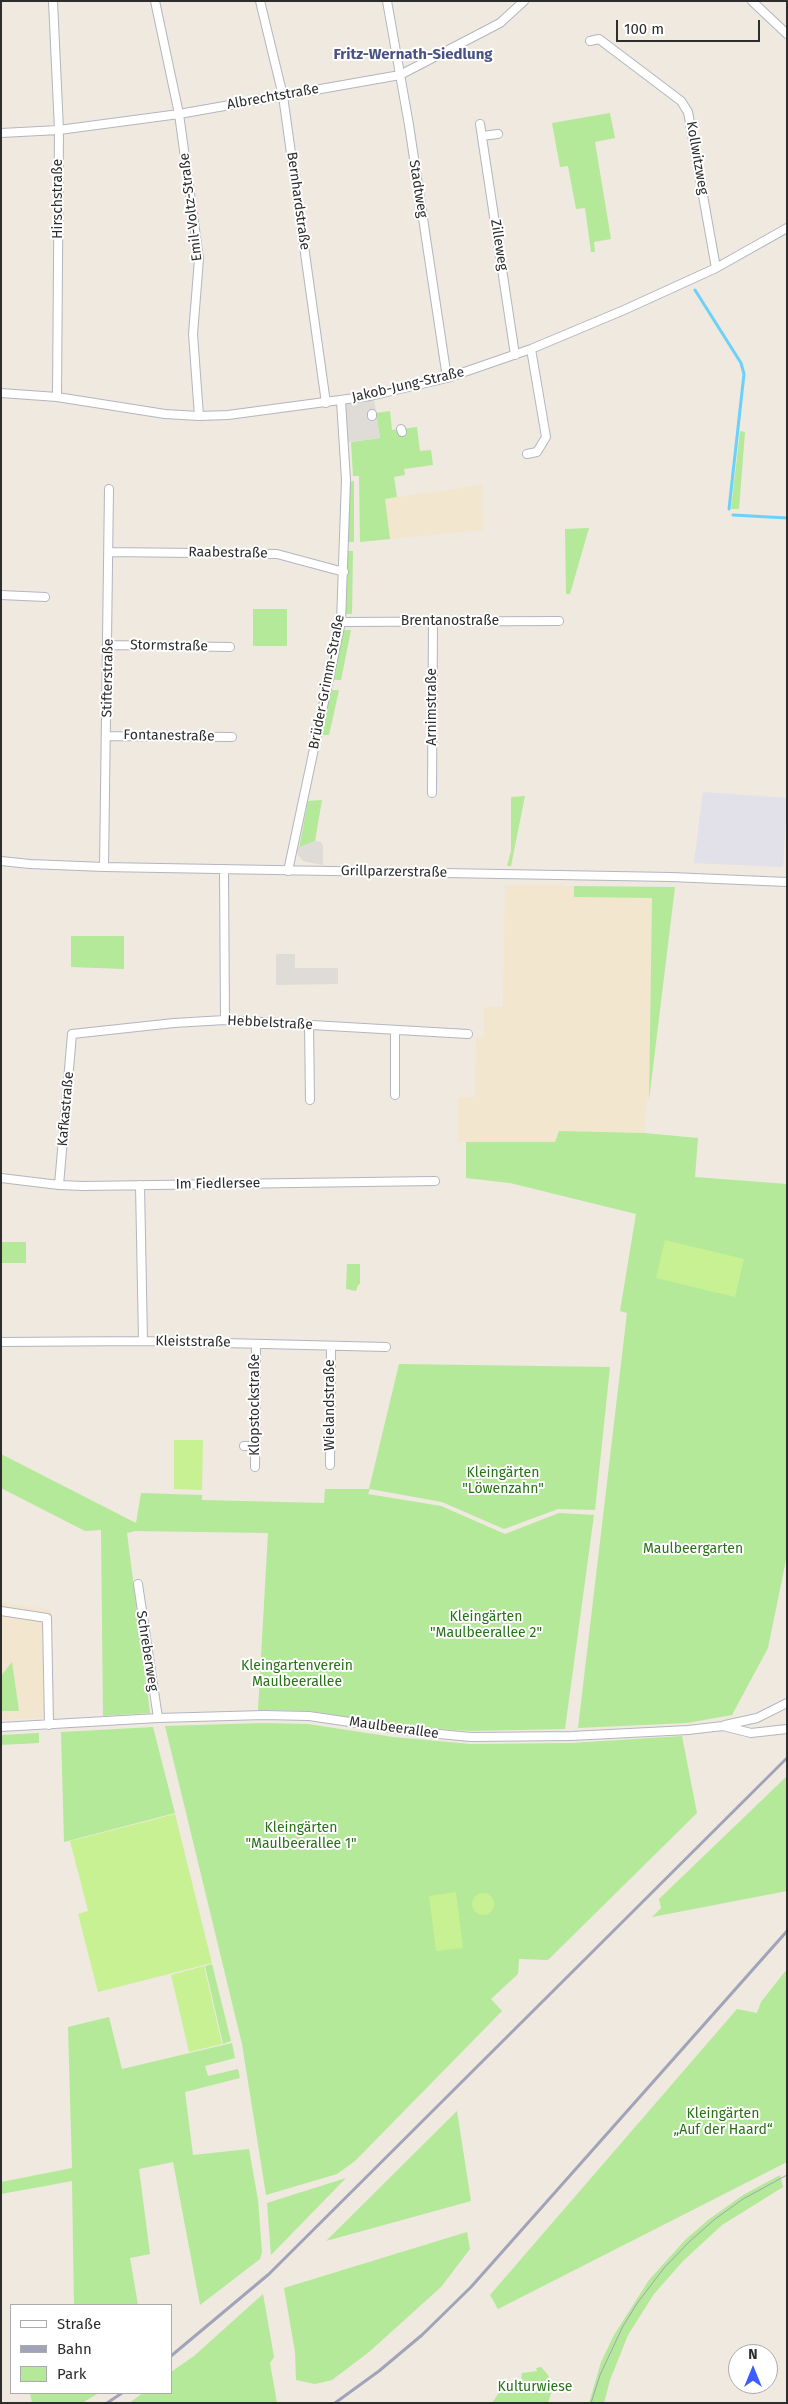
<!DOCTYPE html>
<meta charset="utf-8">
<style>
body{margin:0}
#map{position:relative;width:788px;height:2404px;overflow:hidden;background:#efe9df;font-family:"Fira Sans",sans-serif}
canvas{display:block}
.frame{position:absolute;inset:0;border:2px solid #2d2d2d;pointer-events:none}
.legend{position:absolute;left:10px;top:2304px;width:162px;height:90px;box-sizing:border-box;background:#fff;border:1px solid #ababab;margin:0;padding:6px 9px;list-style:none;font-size:15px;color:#2d2d2d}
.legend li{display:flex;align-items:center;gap:10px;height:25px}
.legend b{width:25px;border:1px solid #ababab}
.north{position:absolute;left:728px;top:2344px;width:50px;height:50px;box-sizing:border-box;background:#fff;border:1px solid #ababab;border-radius:50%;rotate:0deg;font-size:14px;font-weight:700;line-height:20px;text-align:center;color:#2d2d2d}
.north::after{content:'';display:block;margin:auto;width:18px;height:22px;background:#3c5eff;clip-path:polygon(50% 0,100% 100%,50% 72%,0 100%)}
.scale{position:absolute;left:616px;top:20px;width:144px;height:22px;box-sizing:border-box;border:2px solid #2d2d2d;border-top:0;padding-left:6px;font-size:15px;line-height:18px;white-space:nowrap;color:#2d2d2d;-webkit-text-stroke:4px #fff;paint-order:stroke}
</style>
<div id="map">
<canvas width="788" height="2404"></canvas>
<div class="frame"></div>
<ul class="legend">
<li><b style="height:6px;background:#fff"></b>Straße</li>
<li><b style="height:6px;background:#a1a4b9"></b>Bahn</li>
<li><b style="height:14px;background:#b3e998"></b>Park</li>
</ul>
<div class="north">N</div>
<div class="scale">100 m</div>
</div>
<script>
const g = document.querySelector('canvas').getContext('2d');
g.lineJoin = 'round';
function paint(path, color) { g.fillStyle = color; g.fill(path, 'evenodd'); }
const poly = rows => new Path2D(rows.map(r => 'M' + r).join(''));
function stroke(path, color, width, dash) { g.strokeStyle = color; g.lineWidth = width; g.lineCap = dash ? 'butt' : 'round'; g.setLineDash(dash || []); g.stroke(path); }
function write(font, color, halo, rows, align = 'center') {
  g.font = font + ' "Fira Sans",sans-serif'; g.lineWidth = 4; g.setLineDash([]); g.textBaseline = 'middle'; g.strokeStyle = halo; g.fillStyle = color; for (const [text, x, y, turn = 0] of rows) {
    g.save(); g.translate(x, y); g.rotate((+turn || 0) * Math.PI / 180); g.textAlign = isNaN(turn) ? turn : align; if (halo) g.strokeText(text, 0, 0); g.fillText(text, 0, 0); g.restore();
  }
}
paint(poly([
 [703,792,787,798,783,867,694,863]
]), '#e2e0e8');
paint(poly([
 [482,485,483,530,390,539,385,499],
 [505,885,574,886,574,897,652,898,649,1100,647,1100,644,1133,559,1131,555,1142,458,1142,458,1097,475,1097,476,1037,484,1037,484,1007,503,1007],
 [1,1602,52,1610,55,1717,1,1720]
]), '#f2e6ce');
paint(poly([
 [610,113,615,138,595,142,611,239,594,242,595,252,591,252,585,208,576,209,568,166,560,167,552,123],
 [390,411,392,430,417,427,420,451,431,450,433,465,404,469,405,475,394,477,397,497,385,499,390,539,360,542,359,476,353,476,351,442,380,438,376,413],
 [740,431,745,432,739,509,731,509],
 [354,481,354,542,348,542,349,482],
 [589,528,570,594,566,594,565,529],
 [348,551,353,551,352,614,346,614],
 [253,609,287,609,287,646,253,646],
 [344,630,351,630,341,680,333,680],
 [331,690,339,690,329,735,321,735],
 [525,796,511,866,507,866,511,851,511,797],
 [322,800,315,841,299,848,308,801],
 [574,886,675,887,649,1100,652,898,574,897],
 [71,936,124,936,124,969,71,967],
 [559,1131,644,1133,698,1138,695,1177,787,1184,787,1555,768,1648,732,1715,687,1723,578,1728,627,1313,620,1311,636,1214,510,1183,466,1178,466,1142,555,1142],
 [1,1242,26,1242,26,1263,1,1263],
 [347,1264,360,1264,360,1284,358,1285,356,1291,346,1289],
 [399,1364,610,1367,595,1510,558,1509,504,1529,442,1502,370,1489,368,1494,441,1506,505,1534,559,1513,594,1515,565,1729,471,1731,418,1728,309,1711,258,1710,268,1533,135,1531,127,1533,150,1713,103,1716,101,1530,85,1531,1,1488,1,1454,136,1523,141,1493,202,1495,202,1500,324,1503,325,1489,369,1489],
 [12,1662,19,1711,1,1711,1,1676],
 [264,1723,308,1724,393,1737,471,1744,571,1743,682,1736,697,1813,548,1960,519,1959,518,1974,491,1999,502,2011,355,2161,337,2174,266,2195,242,2044,165,1726],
 [153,1727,175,1813,64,1842,61,1732],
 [39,1733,39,1743,1,1745,1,1735],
 [787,1776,787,1891,652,1917,661,1908,659,1899],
 [212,1964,231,2041,223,2044,205,1966],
 [787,1969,787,2162,498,2309,490,2295,737,2009,757,2013,761,2002],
 [109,2017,122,2069,232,2043,235,2058,205,2066,208,2076,238,2069,240,2078,185,2092,193,2155,249,2149,258,2200,262,2252,260,2259,200,2305,173,2162,139,2169,150,2254,130,2258,138,2305,74,2305,72,2181,1,2194,1,2182,72,2168,68,2027],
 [457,2111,471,2201,326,2241],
 [780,2175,783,2187,722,2225,683,2261,654,2294,628,2335,610,2380,604,2403,589,2403,601,2362,614,2335,649,2280,685,2240,708,2220,743,2195],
 [346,2178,271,2255,267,2203],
 [467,2232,470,2249,441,2287,369,2352,332,2380,315,2384,296,2380,295,2352,284,2288],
 [263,2294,274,2357,270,2363,277,2403,129,2403,143,2393,171,2393,171,2372,194,2356],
 [541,2367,548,2375,552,2390,548,2403,492,2403,498,2394,521,2380,522,2373,537,2371,536,2368],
 [30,2393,99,2393,82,2403,32,2403]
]), '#b3e998');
paint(poly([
 [665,1240,744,1259,735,1297,656,1278],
 [174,1440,203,1440,202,1490,174,1489],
 [175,1814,212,1963,98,1992,78,1914,88,1911,70,1841],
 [456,1892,463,1948,436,1951,429,1896],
 '472 1904a11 11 0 1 1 22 0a11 11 0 1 1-22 0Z',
 [204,1966,222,2044,189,2052,171,1975]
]), '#c8f193');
paint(poly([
 [374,399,380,438,348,442,345,403],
 [315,841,321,842,323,846,323,865,303,861,298,855,296,848],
 [276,954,295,954,295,968,338,968,338,984,276,985]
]), '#dfdbd6');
stroke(poly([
 [695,290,741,363,744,374,729,509],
 [733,515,787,518]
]), '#6bd1f8', 3);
const street = poly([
 [53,1,59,130,57,397],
 [155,1,179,114,199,259,193,334,199,416],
 [260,1,283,96,326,403],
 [387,1,409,125,447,378],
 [752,1,787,34],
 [590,41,599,39,681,101,688,112,716,268],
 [480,124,515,355],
 [1,133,59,130,179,114,400,75,500,23,524,1],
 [482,136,498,134],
 [1,393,57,397,165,414,199,416,228,415,370,396,447,378,531,349,624,310,716,268,787,228],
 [372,414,372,416],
 [401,429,402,432],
 [527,454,537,452,546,437,531,349],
 [110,552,277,554,344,572],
 [1,595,45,597],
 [341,622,559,621],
 [108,645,230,647],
 [107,736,232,737],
 [432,793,433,621],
 [1,861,30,864,104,867,671,877,787,882],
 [104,867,109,489],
 [224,869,225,1020],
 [288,871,341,622,346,480,341,401],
 [309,1025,310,1100],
 [395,1030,395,1095],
 [1,1178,59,1185,84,1186,435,1181],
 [59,1185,72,1034,174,1023,225,1020,468,1034],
 [140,1185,143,1341],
 [1,1342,143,1341,386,1347],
 [244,1446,255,1446],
 [330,1465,331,1346],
 [255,1467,256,1344],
 [138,1584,158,1718],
 [1,1611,47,1618,49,1725],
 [725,1725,757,1718,787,1703],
 [1,1727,158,1718,264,1715,309,1716,418,1732,471,1737,571,1736,688,1730,723,1726,751,1733,787,1729]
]);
stroke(street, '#b3b5c1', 10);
stroke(street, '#fff', 8);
stroke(poly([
 [591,2403,600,2375,623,2326,638,2302,664,2268,690,2241,715,2219,743,2199,787,2175]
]), '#a1a4b9', 1);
stroke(poly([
 [171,2356,269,2274,787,1758],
 [107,2403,122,2393],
 [335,2403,379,2371,422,2335,471,2287,787,1931]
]), '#a1a4b9', 3);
write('14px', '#2d2d2d', '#fff', [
 ["Albrechtstraße",273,97,-10],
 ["Kollwitzweg",697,158,80],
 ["Stadtweg",418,189,81],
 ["Hirschstraße",58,199,-90],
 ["Bernhardstraße",298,201,82],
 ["Emil-Voltz-Straße",191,207,-97],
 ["Zilleweg",499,245,81],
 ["Jakob-Jung-Straße",408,385,-13],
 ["Raabestraße",228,553,1],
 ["Brentanostraße",450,621],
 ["Stormstraße",169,646,1],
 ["Stifterstraße",108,678,-89],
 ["Brüder-Grimm-Straße",327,682,-79],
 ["Arnimstraße",432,707,-90],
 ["Fontanestraße",169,736,1],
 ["Grillparzerstraße",394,872,1],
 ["Hebbelstraße",270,1023,3],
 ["Kafkastraße",66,1109,-85],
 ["Im Fiedlersee",218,1184,-1],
 ["Kleiststraße",193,1342,1],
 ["Klopstockstraße",255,1405,-90],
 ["Wielandstraße",330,1405,-90],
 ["Schreberweg",147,1651,81],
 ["Maulbeerallee",394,1728,8]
]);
write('14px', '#277215', '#fff', [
 ["Kleingärten",503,1473],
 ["\"Löwenzahn\"",503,1489],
 ["Maulbeergarten",693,1549],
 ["Kleingärten",486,1617],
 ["\"Maulbeerallee 2\"",486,1633],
 ["Kleingartenverein",297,1666],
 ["Maulbeerallee",297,1682],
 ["Kleingärten",301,1828],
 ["\"Maulbeerallee 1\"",301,1844],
 ["Kleingärten",723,2114],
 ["„Auf der Haard“",723,2130],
 ["Kulturwiese",535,2387]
]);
write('bold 15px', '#495282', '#fff', [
 ["Fritz-Wernath-Siedlung",413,55]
]);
</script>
